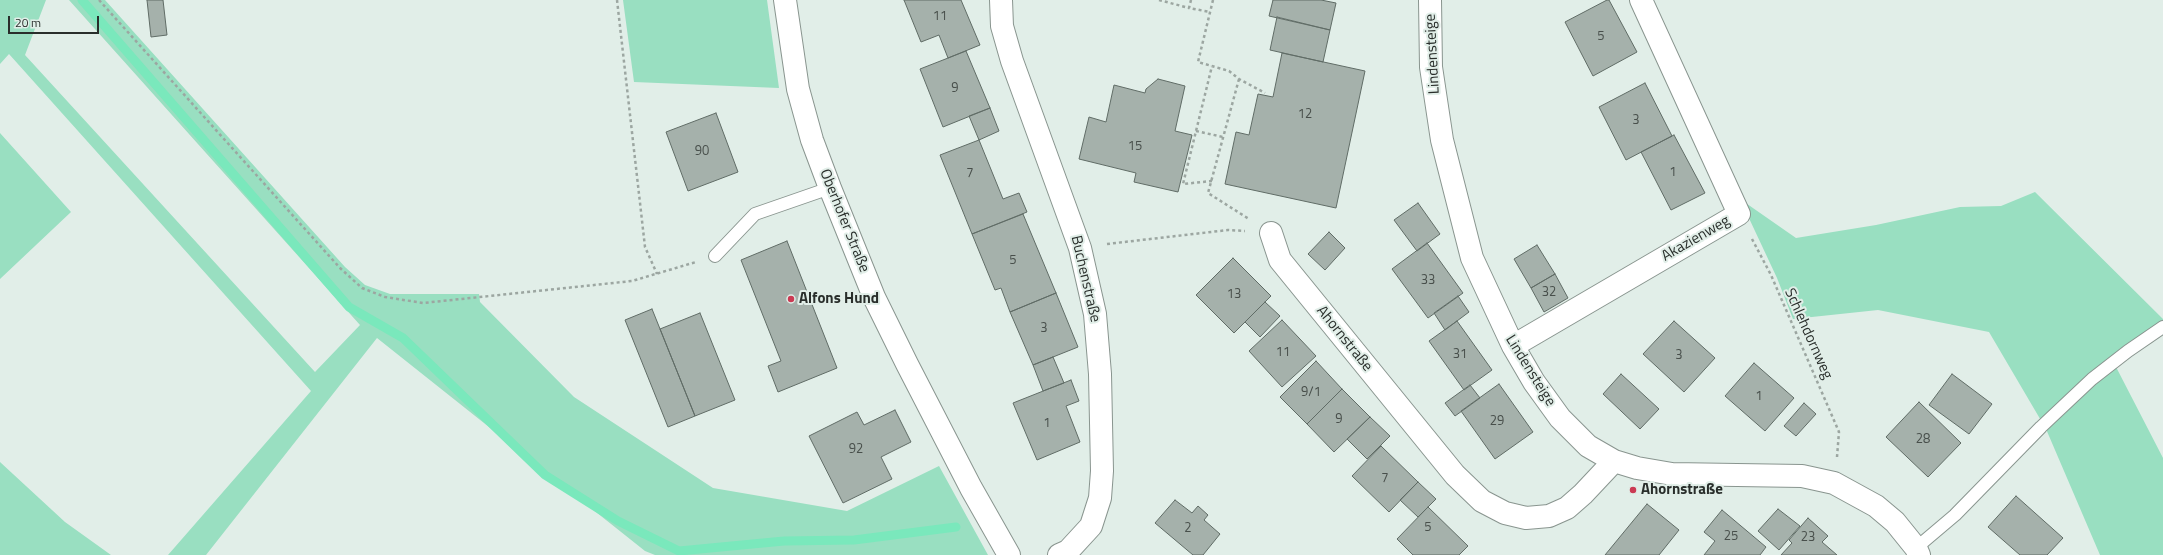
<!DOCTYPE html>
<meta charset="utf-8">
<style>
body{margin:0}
#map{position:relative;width:2163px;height:555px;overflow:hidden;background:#e1eee8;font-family:"Titillium Web",sans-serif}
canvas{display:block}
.scale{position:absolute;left:8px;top:16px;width:91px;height:18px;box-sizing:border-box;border:2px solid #292e2b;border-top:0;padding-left:5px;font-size:12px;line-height:14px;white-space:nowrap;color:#292e2b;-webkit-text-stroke:3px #e1eee8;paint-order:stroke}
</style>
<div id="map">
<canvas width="2163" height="555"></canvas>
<div class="scale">20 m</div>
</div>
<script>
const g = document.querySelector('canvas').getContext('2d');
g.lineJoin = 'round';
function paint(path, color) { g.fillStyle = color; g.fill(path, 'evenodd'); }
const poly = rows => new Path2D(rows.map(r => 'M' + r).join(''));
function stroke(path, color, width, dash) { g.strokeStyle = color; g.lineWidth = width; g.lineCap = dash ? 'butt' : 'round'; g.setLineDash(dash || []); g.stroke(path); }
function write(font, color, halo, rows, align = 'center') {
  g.font = font + ' "Titillium Web",sans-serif'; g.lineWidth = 4; g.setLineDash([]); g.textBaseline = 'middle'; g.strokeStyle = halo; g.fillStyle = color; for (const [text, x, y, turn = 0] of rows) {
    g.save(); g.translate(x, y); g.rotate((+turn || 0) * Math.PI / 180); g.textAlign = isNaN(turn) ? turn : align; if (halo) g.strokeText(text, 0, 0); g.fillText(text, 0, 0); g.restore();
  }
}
paint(poly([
 [0,0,46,0,25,55,315,372,360,325,69,0,105,0,345,267,365,285,390,294,479,294,480,302,574,397,713,488,847,511,939,466,988,555,655,555,645,551,377,338,206,555,168,555,311,391,9,54,0,64],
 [623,0,767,0,779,88,634,82],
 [0,133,71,212,0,279],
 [2035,192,2163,319,2163,332,2115,365,2163,458,2163,555,2100,555,2046,429,1989,332,1878,310,1793,319,1777,278,1740,199,1796,238,1876,225,1960,207,2001,206],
 [0,462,65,522,111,555,0,555]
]), '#99dfc1');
stroke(poly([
 [82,0,349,307,403,338,545,475,618,521,679,551,784,541,854,540,956,527]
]), '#7ae8bc', 9);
const building = poly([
 [147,0,163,0,167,35,151,37,147,0],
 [904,0,961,0,980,45,948,58,939,35,921,42,904,0],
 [1273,0,1321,0,1336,3,1330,30,1269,16,1273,0],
 [1607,0,1609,0,1637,52,1593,76,1565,22,1607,0],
 [1277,17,1330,30,1323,62,1270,50,1277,17],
 [966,51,990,108,943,127,920,69,966,51],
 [1282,53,1365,71,1336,208,1225,184,1236,132,1249,135,1258,94,1273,97,1282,53],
 [1158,79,1185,86,1175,131,1192,135,1178,192,1134,182,1136,173,1079,159,1089,117,1106,122,1114,85,1145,93,1146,89,1158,79],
 [1645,83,1672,136,1626,160,1599,107,1645,83],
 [990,108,999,131,979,140,969,116,990,108],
 [716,113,738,172,688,191,666,132,716,113],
 [1674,135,1705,193,1671,210,1641,152,1674,135],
 [979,140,1003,199,1019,193,1027,212,972,234,940,155,979,140],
 [1418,203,1440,234,1417,251,1394,220,1418,203],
 [1023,214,1056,293,1010,312,1001,288,995,290,972,234,1023,214],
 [1329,232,1345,248,1325,270,1308,254,1329,232],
 [787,241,837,368,778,392,768,366,781,361,741,260,787,241],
 [1427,243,1463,293,1428,318,1392,269,1427,243],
 [1537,245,1555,274,1531,288,1514,259,1537,245],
 [1233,258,1271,296,1234,333,1196,295,1233,258],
 [1555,274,1568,298,1544,312,1531,288,1555,274],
 [1056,293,1078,347,1033,365,1010,312,1056,293],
 [1458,296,1469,312,1445,330,1434,313,1458,296],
 [1265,302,1280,316,1260,337,1245,322,1265,302],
 [652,309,695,416,668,427,625,320,652,309],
 [700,313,735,400,695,416,660,329,700,313],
 [1282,320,1316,356,1282,387,1249,351,1282,320],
 [1457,321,1492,370,1464,390,1429,341,1457,321],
 [1674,321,1715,358,1684,392,1643,354,1674,321],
 [1053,357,1064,383,1043,391,1033,365,1053,357],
 [1316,361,1342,389,1307,424,1280,397,1316,361],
 [1754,363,1794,398,1765,431,1725,396,1754,363],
 [1621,374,1659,409,1640,429,1603,394,1621,374],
 [1952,374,1992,404,1969,434,1929,405,1952,374],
 [1071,380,1079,401,1066,406,1080,442,1037,460,1013,403,1071,380],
 [1499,384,1533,432,1495,459,1461,411,1499,384],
 [1470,385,1480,398,1455,416,1445,403,1470,385],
 [1342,389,1370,417,1334,452,1307,424,1342,389],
 [1919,402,1961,443,1928,477,1886,437,1919,402],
 [1804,403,1816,414,1796,436,1784,426,1804,403],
 [895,410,911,442,881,457,892,479,843,503,809,436,857,412,864,425,895,410],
 [1370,417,1390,436,1367,459,1347,439,1370,417],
 [1381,446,1418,482,1389,512,1352,476,1381,446],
 [1418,482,1436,499,1418,517,1400,500,1418,482],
 [2016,496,2063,538,2047,555,2020,555,1988,527,2016,496],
 [1175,500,1192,513,1198,506,1208,515,1204,520,1220,534,1203,555,1193,555,1155,523,1175,500],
 [1647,504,1679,530,1659,555,1605,555,1647,504],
 [1428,507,1468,546,1459,555,1413,555,1397,539,1428,507],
 [1778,509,1800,526,1779,550,1758,531,1778,509],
 [1722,510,1766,547,1760,555,1704,555,1715,541,1704,532,1722,510],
 [1808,518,1828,536,1822,542,1837,555,1781,555,1792,543,1789,540,1808,518]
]);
paint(building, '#a5b1ab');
stroke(building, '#606c66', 1);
const lane = poly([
 [715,256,755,214,830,188],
 [1916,548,1955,515,2041,427,2092,379,2128,351,2163,327]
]);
const street = poly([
 [785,0,798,89,812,140,830,188,874,297,907,364,971,488,1009,555],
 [1001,0,1002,26,1012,61,1080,248,1095,314,1100,374,1102,471,1100,498,1091,526,1068,551,1059,555],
 [1430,0,1431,67,1442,140,1472,258,1513,346,1534,382,1560,418,1588,446,1614,461,1637,468,1672,474,1802,476,1834,483,1876,506,1895,522,1916,548,1919,555],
 [1271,233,1280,260,1455,475,1482,501,1505,513,1526,518,1549,516,1567,508,1583,494,1614,461],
 [1513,346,1739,214,1641,0]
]);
stroke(lane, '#89958f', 14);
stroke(street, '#89958f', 24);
stroke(poly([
 [99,0,340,268,362,288,385,297,423,303,632,281,696,262],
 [617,0,645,247,657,274],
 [1159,0,1189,8],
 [1191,0,1189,8,1210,12],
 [1213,0,1198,62,1229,71,1239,79,1265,93],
 [1239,79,1208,193,1249,219],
 [1196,131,1223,137],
 [1212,181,1183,184,1212,66],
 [1752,239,1771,275,1839,432,1837,457],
 [1107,244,1228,230,1245,231]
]), '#9ca6a1', 2.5, [3, 3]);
stroke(lane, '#fff', 12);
stroke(street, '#fff', 22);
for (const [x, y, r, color] of [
 [791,299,4,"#cb3a53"],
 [1633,490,4,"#cb3a53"]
]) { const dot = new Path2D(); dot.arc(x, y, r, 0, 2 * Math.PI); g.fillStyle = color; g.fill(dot); stroke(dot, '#e1eee8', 1.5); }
write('13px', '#484f4b', null, [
 ["11",940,17],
 ["5",1601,37],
 ["9",955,89],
 ["12",1305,115],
 ["3",1636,121],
 ["15",1135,147],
 ["90",702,152],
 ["1",1673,173],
 ["7",970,174],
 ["5",1013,261],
 ["33",1428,281],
 ["32",1549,293],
 ["13",1234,295],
 ["3",1044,329],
 ["11",1283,353],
 ["31",1460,355],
 ["3",1679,356],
 ["9/1",1311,393],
 ["1",1759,397],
 ["9",1339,420],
 ["29",1497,422],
 ["1",1047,424],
 ["28",1923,440],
 ["92",856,450],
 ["7",1385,479],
 ["5",1428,528],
 ["2",1188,529],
 ["25",1731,537],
 ["23",1808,538]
]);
write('15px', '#292e2b', '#e1eee8', [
 ["Lindensteige",1433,54,-93],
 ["Oberhofer Straße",844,221,68],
 ["Akazienweg",1696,239,-30],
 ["Buchenstraße",1085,279,77],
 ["Schlehdornweg",1808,334,66],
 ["Ahornstraße",1344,339,51],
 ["Lindensteige",1530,371,58]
]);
write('bold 15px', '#292e2b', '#e1eee8', [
 ["Alfons Hund",799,299],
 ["Ahornstraße",1641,490]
], 'left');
</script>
